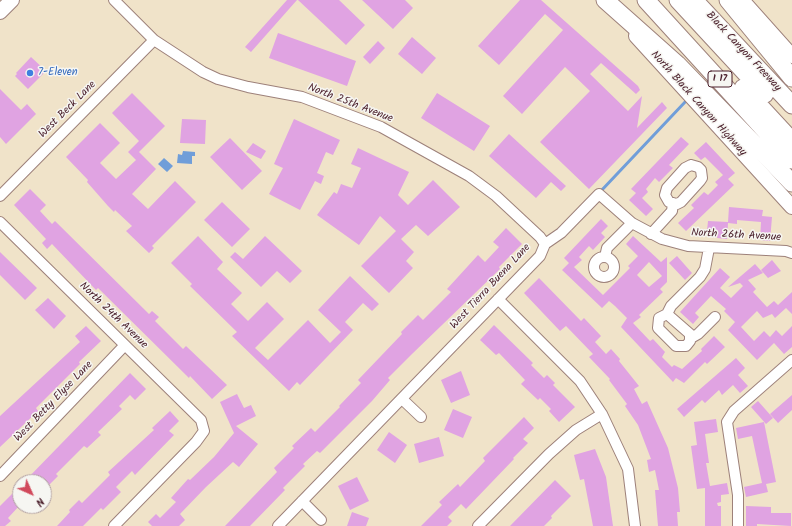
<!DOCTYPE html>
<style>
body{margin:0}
#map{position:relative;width:792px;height:526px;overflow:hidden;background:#f0e3c9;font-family:Kalam,sans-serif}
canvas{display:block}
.north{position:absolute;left:12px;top:474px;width:40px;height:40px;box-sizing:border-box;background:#f6f6f2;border:1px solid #b1a0a2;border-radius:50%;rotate:135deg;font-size:11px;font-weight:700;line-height:16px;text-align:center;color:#4a1f2b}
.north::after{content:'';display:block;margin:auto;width:14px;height:18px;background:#d1495b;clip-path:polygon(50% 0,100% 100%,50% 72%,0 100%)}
</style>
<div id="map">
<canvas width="792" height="526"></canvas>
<div class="north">N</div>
</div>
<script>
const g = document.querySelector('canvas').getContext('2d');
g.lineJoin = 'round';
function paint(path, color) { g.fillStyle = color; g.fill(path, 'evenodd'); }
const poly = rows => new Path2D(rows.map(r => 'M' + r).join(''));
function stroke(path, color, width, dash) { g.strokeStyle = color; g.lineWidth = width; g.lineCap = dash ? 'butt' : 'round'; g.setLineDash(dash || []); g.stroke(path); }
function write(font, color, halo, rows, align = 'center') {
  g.font = font + ' Kalam,sans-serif'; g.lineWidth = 3; g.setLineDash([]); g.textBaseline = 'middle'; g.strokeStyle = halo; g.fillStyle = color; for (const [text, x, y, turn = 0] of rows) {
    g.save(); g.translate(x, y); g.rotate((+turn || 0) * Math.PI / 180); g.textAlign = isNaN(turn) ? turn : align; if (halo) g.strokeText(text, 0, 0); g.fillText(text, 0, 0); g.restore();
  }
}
paint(poly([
 [183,151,195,152,195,156,192,156,192,164,177,163,178,154,182,155],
 [164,158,173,166,167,172,158,164]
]), '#709ed9');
stroke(poly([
 [600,192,686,101]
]), '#709ed9', 3);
paint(poly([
 [287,0,297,0,251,52,245,47],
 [298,0,339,0,365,25,346,45],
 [362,0,405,0,413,8,393,29],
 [520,0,541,0,638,86,640,90,636,94,601,63,590,74,628,111,642,96,637,128,662,102,667,108,589,189,540,142,590,91,565,67,522,114,503,96,563,30,545,14,499,65,478,46],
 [278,33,356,61,347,86,269,58],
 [412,37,436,58,422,74,398,54],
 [378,41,385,48,370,64,363,57],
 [31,57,46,71,28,89,15,76,17,74,16,73],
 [0,89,21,110,27,104,36,114,6,144,0,137],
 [132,93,165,126,139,152,156,169,132,194,148,209,175,181,196,202,152,246,154,248,149,253,126,231,132,226,115,210,114,212,108,206,87,182,88,180,66,157,100,123,120,143,100,163,116,179,136,160,128,152,139,141,112,113],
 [437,93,490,126,474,151,421,118],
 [182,119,206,120,205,144,180,143],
 [294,119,340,140,333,155,326,152,317,173,324,176,321,184,315,181,300,210,269,194,283,168,274,164],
 [509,134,566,186,561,191,551,182,536,198,489,156],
 [681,137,689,144,669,165,673,168,659,182,655,178,646,189,648,192,642,198,653,209,646,216,629,200,636,193,631,189],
 [230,138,262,171,242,190,210,157],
 [706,142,735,173,728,179,734,185,686,231,678,223,694,208,691,205,704,192,708,195,718,185,715,182,723,175,705,157,701,160,694,153],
 [253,143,266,151,261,159,246,152],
 [358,148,409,172,398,195,408,205,433,180,460,207,428,236,416,225,401,239,414,252,406,261,413,268,389,293,361,266,396,231,380,216,359,245,317,215,334,192,337,194,341,184,352,188,361,168,351,164],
 [30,189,46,205,40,211,52,224,55,221,149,314,152,311,159,317,155,321,183,349,186,346,227,385,212,399,190,376,189,378,98,288,96,290,52,244,47,249,42,243,46,239,14,205],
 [222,202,250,229,232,247,204,220],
 [729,207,763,210,762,216,772,217,770,241,760,240,761,222,737,220,737,224,728,223,727,239,717,238,718,232,707,231,708,221,728,222],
 [601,219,608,226,601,233,605,237,593,250,589,246,579,257,582,260,574,267,603,295,630,268,628,266,638,256,626,244,633,236,661,262,667,257,667,282,660,289,663,292,639,315,641,317,633,323,650,341,653,339,665,352,662,357,672,367,674,365,682,369,702,351,701,349,714,336,725,347,707,364,705,362,684,383,676,378,673,382,621,327,627,318,615,306,609,301,602,308,562,270,569,263,564,258],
 [649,262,662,276,649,287,637,275],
 [506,228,522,244,499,267,500,269,412,354,388,378,390,380,372,401,320,453,317,451,303,464,305,466,283,488,285,490,250,526,225,526,277,472,274,468,294,448,292,446,311,428,315,432,340,407,339,406,361,383,358,380,402,334,401,332,418,315,423,320,451,292,447,289,478,255,485,262,499,247,493,242],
 [198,236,223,262,217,269,242,293,231,304,248,321,267,302,284,319,255,348,268,360,308,320,330,343,341,332,318,310,350,276,379,304,372,311,363,303,345,322,353,330,300,385,297,382,289,391,232,336,237,332,190,286,192,284,171,263],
 [265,236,302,271,290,283,277,271,261,287,230,257,235,252,243,259],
 [0,252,37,288,25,300,0,275],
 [677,256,692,273,685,280,669,263],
 [772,260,781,271,768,278,761,270],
 [755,264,763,273,748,280,756,289,753,292,767,307,774,301,778,305,792,292,792,314,786,308,775,318,772,314,763,318,757,311,741,327,754,341,764,331,770,337,776,330,782,336,792,326,792,347,784,354,774,343,757,360,728,330,735,322,724,311,726,309,711,296,695,313,699,317,693,324,680,312,720,268,730,277,720,288,731,298,743,286,740,283,728,287],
 [539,278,581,321,584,318,601,336,595,342,606,354,611,349,620,359,619,361,639,386,634,389,642,404,647,401,668,448,678,488,680,512,677,512,678,526,658,526,655,490,659,490,655,470,649,472,647,460,651,459,638,425,625,406,627,404,609,380,610,379,589,357,593,354,566,326,560,331,524,293],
 [48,298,66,316,54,329,35,310],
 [494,325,533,363,531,365,544,378,547,375,555,383,553,385,575,407,559,422,549,411,551,409,540,398,538,400,521,384,525,380,499,353,496,355,480,340],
 [86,326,101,341,79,362,80,364,36,408,38,411,0,447,0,416,80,342,75,336],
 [736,358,745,368,738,375,748,386,740,393,733,385,722,395,719,390,705,403,702,400,684,417,677,409],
 [461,371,470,395,451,403,441,380],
 [130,373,146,389,135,400,130,395,119,406,122,409,98,432,101,435,87,448,84,446,56,474,58,476,44,490,44,482,24,482],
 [237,394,244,408,251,405,256,416,236,426,258,444,239,467,233,462,206,487,180,514,185,520,179,526,152,526,148,522,156,514,160,518,176,502,171,498,188,479,190,480,214,457,234,433,220,402],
 [792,395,792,410,778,423,770,414],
 [758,401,773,418,766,424,751,407],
 [453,409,472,417,463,438,444,430],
 [170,411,179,421,169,431,174,435,135,475,132,471,116,487,121,492,103,510,101,508,83,526,57,526,70,512,69,510,79,500,82,503,110,475,108,472,154,430,152,428],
 [524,417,534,428,523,439,528,443,513,458,514,459,466,509,461,504,448,517,452,521,447,526,421,526,442,505,439,502,458,484,460,487,485,461,483,458],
 [716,419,718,432,705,434,709,463,706,463,710,486,727,483,729,494,721,495,721,502,717,503,718,506,721,506,721,526,705,526,705,488,697,489,691,446,697,445,694,422],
 [764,422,776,482,766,484,768,492,746,497,744,487,762,483,752,436,738,439,736,428],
 [389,432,407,445,395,463,377,450],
 [439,437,444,456,419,463,414,444],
 [595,449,606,477,613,526,593,526,584,479,580,480,574,455],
 [357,477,369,501,350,510,338,486],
 [555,480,571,496,551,516,552,518,544,526,510,526],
 [20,486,20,505,8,518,11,521,5,526,0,526,0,506],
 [746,506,771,507,771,513,791,513,791,526,757,524,757,526,746,526],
 [352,512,369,518,366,526,347,526]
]), '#e0a3e2');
const street = poly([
 [114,0,154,40,203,72,218,79,248,87,302,97,381,127,469,176,496,196,540,237,545,244],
 [691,165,698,167,701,170,702,178,700,181,681,202,677,204,669,202,665,195,667,188,685,168,691,165],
 [0,196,154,40],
 [0,222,201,420,204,431,196,442,114,526],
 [651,234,672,211,673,203],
 [605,257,607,248,632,223],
 '594 267a10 10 0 1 1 20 0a10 10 0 1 1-20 0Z',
 [498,299,580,381,602,414,628,469,635,526],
 [667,314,690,334,690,341,686,346,676,346,658,328,659,318,667,314],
 [667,314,671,306,700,277,705,269,709,248],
 [691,338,698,334,715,317],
 [402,399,421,417],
 [0,476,125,345],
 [302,501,321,520],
 [278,526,540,256,545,244,561,233,599,194,632,223,662,239,688,246,786,251,792,253],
 [478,526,549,454,576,430,602,414],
 [738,526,738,495,727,422,734,411,792,360]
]);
const secondary = poly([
 [742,0,792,56],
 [0,12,12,0],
 [636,36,792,207]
]);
const highway = poly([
 [605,0,677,64,792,183],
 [646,0,792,160],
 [678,0,765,94],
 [694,0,792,105],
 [728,0,792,78],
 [743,88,792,141]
]);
stroke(street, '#9d817a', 12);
stroke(secondary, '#9d817a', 16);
stroke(highway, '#9d817a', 19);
stroke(street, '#fff', 10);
stroke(secondary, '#fff', 14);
stroke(highway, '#fff', 17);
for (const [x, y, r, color] of [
 [30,73,4,"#3f7fe0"]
]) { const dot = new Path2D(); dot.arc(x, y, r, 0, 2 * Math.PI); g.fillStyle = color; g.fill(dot); stroke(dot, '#f6f6f2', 1.5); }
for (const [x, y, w] of [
 [720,79,24]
]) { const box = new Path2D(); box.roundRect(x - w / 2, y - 8, w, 16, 3); g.fillStyle = '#f6f6f2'; g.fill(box); stroke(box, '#4a1f2b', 1); }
write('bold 10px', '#4a1f2b', null, [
 ["I 17",720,79]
]);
write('11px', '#4a1f2b', '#f6f6f2', [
 ["Black Canyon Freeway",743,52,47],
 ["North 25th Avenue",350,104,21],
 ["North Black Canyon Highway",698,104,48],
 ["West Beck Lane",68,110,-45],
 ["North 26th Avenue",736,236,3],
 ["West Tierra Buena Lane",491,287,-47],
 ["North 24th Avenue",113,316,44],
 ["West Betty Elyse Lane",54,402,-46]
]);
write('11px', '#366cbe', '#f6f6f2', [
 ["7-Eleven",38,73]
], 'left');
</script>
